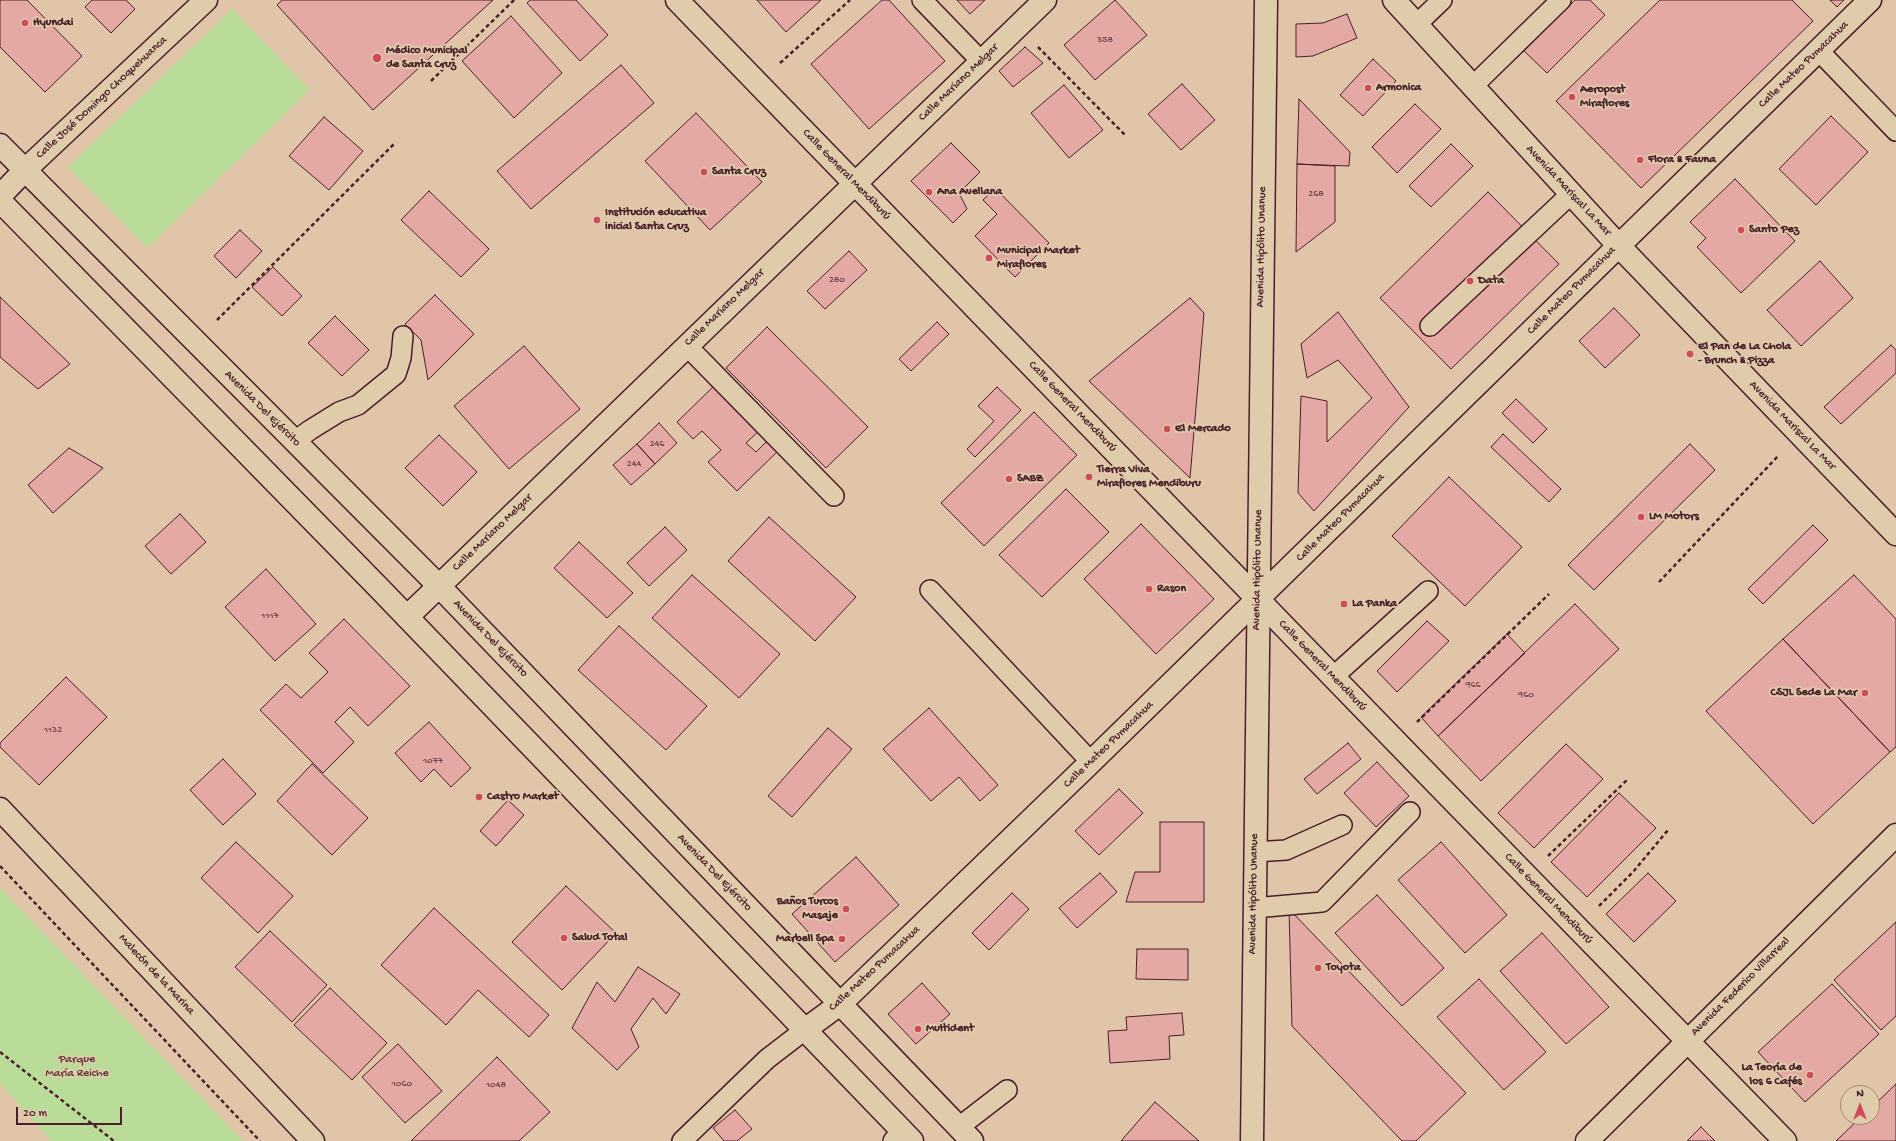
<!DOCTYPE html>
<meta charset="utf-8">
<style>
body{margin:0}
#map{position:relative;width:1896px;height:1141px;overflow:hidden;background:#e0c5a9;font-family:"Gochi Hand",sans-serif}
canvas{display:block}
.north{position:absolute;left:1840px;top:1085px;width:40px;height:40px;box-sizing:border-box;background:#dfccaa;border:1px solid #a38777;border-radius:50%;rotate:0deg;font-size:11px;font-weight:700;line-height:16px;text-align:center;color:#4a1f2b}
.north::after{content:'';display:block;margin:auto;width:14px;height:18px;background:#d1495b;clip-path:polygon(50% 0,100% 100%,50% 72%,0 100%)}
.scale{position:absolute;left:16px;top:1107px;width:106px;height:18px;box-sizing:border-box;border:2px solid #4a1f2b;border-top:0;padding-left:5px;font-size:12px;line-height:14px;white-space:nowrap;color:#4a1f2b;-webkit-text-stroke:3px #dfccaa;paint-order:stroke}
</style>
<div id="map">
<canvas width="1896" height="1141"></canvas>
<div class="north">N</div>
<div class="scale">20 m</div>
</div>
<script>
const g = document.querySelector('canvas').getContext('2d');
g.lineJoin = 'round';
function paint(path, color) { g.fillStyle = color; g.fill(path, 'evenodd'); }
const poly = rows => new Path2D(rows.map(r => 'M' + r).join(''));
function stroke(path, color, width, dash) { g.strokeStyle = color; g.lineWidth = width; g.lineCap = dash ? 'butt' : 'round'; g.setLineDash(dash || []); g.stroke(path); }
function write(font, color, halo, rows, align = 'center') {
  g.font = font + ' "Gochi Hand",sans-serif'; g.lineWidth = 3.5; g.setLineDash([]); g.textBaseline = 'middle'; g.strokeStyle = halo; g.fillStyle = color; for (const [text, x, y, turn = 0] of rows) {
    g.save(); g.translate(x, y); g.rotate((+turn || 0) * Math.PI / 180); g.textAlign = isNaN(turn) ? turn : align; if (halo) g.strokeText(text, 0, 0); g.fillText(text, 0, 0); g.restore();
  }
}
paint(poly([
 [232,9,310,90,147,248,68,167],
 [0,888,243,1141,51,1141,0,1083]
]), '#b9dd98');
const building = poly([
 [0,0,27,0,82,56,45,92,0,47,0,0],
 [92,0,126,0,135,9,111,33,85,7,92,0],
 [282,0,493,0,373,110,277,5,282,0],
 [530,0,576,0,608,35,580,61,527,3,530,0],
 [757,0,821,0,786,32,757,0],
 [882,0,889,0,945,61,869,129,811,64,882,0],
 [957,0,985,0,970,14,957,0],
 [1115,0,1147,35,1095,80,1064,45,1115,0],
 [1575,0,1590,0,1605,15,1547,73,1524,51,1575,0],
 [1660,0,1792,0,1813,21,1641,188,1556,101,1660,0],
 [1830,0,1844,0,1837,7,1830,0],
 [1347,14,1357,38,1313,56,1296,57,1296,24,1323,23,1347,14],
 [511,16,562,73,514,118,462,61,511,16],
 [1025,47,1043,63,1013,87,999,71,1025,47],
 [1373,59,1396,81,1363,116,1340,95,1373,59],
 [621,65,654,103,531,209,497,171,621,65],
 [1182,84,1215,120,1181,150,1148,114,1182,84],
 [1064,85,1103,130,1069,158,1031,113,1064,85],
 [1299,99,1350,152,1349,166,1297,164,1299,99],
 [1415,104,1441,129,1397,173,1372,147,1415,104],
 [696,113,762,182,710,230,645,161,696,113],
 [1831,116,1868,152,1816,205,1779,169,1831,116],
 [324,117,363,151,329,190,289,156,324,117],
 [951,143,980,172,959,193,967,209,953,223,911,181,951,143],
 [1451,144,1473,166,1431,207,1409,186,1451,144],
 [1297,164,1335,166,1335,222,1296,252,1297,164],
 [1735,179,1795,241,1741,293,1697,247,1706,238,1690,222,1735,179],
 [995,188,1049,243,1015,277,975,236,997,214,983,200,995,188],
 [429,191,489,249,461,277,401,220,429,191],
 [1488,192,1559,264,1451,369,1380,298,1488,192],
 [240,230,262,251,236,278,214,256,240,230],
 [849,251,867,270,825,309,807,291,849,251],
 [1820,261,1853,298,1801,346,1767,310,1820,261],
 [273,267,302,296,282,316,252,287,273,267],
 [435,295,474,334,428,380,421,340,405,324,435,295],
 [0,297,70,364,38,389,0,357,0,297],
 [1190,298,1204,313,1190,478,1089,381,1190,298],
 [1614,308,1640,335,1605,368,1579,341,1614,308],
 [1338,312,1409,407,1314,511,1298,493,1301,396,1327,401,1327,442,1372,398,1338,360,1307,378,1301,344,1338,312],
 [335,316,369,350,342,376,308,343,335,316],
 [937,322,949,334,911,371,899,359,937,322],
 [767,327,868,427,826,468,726,368,767,327],
 [1891,345,1896,350,1896,373,1841,424,1824,407,1891,345],
 [524,346,580,409,509,469,454,406,524,346],
 [716,384,761,429,746,443,756,452,768,440,779,450,737,491,708,462,721,450,702,431,693,439,677,422,716,384],
 [997,387,1021,410,975,457,967,449,994,421,978,406,997,387],
 [1516,399,1547,429,1533,443,1502,413,1516,399],
 [1034,412,1077,455,984,546,941,503,1034,412],
 [659,423,677,443,655,464,637,444,659,423],
 [1503,434,1561,489,1549,502,1491,447,1503,434],
 [439,435,477,472,443,506,405,468,439,435],
 [637,444,655,464,631,485,613,465,637,444],
 [1690,444,1715,470,1594,590,1568,565,1690,444],
 [69,448,103,468,53,513,28,485,69,448],
 [1449,477,1522,547,1465,606,1392,536,1449,477],
 [1066,489,1109,532,1042,597,999,555,1066,489],
 [180,514,206,542,171,574,145,546,180,514],
 [769,517,856,597,815,641,728,561,769,517],
 [1141,524,1214,599,1156,654,1084,579,1141,524],
 [1813,525,1828,540,1763,604,1748,589,1813,525],
 [665,527,687,550,649,586,627,563,665,527],
 [579,542,633,593,607,618,554,568,579,542],
 [266,569,316,624,275,661,225,607,266,569],
 [692,575,780,654,739,698,652,618,692,575],
 [1854,575,1896,619,1896,747,1890,752,1783,639,1854,575],
 [1575,604,1619,649,1481,781,1438,736,1575,604],
 [344,619,410,686,368,726,350,707,335,722,354,742,323,773,260,710,286,684,301,698,328,672,309,653,344,619],
 [1427,621,1449,641,1397,692,1377,671,1427,621],
 [619,626,707,706,666,750,578,670,619,626],
 [1507,634,1525,653,1438,736,1421,717,1507,634],
 [1783,639,1890,752,1813,824,1706,711,1783,639],
 [66,677,107,717,39,785,0,747,0,743,66,677],
 [929,708,998,785,980,801,959,777,931,801,883,749,929,708],
 [429,722,471,768,451,787,434,769,421,782,395,753,429,722],
 [828,728,852,749,792,817,768,796,828,728],
 [1348,743,1361,759,1317,794,1304,779,1348,743],
 [1566,744,1603,779,1534,848,1498,813,1566,744],
 [223,759,256,794,223,825,190,790,223,759],
 [1377,762,1409,796,1376,827,1344,793,1377,762],
 [312,764,368,818,332,855,277,801,312,764],
 [1119,789,1143,813,1099,855,1075,831,1119,789],
 [1619,793,1656,828,1587,897,1551,862,1619,793],
 [508,800,524,815,496,846,480,831,508,800],
 [1160,822,1204,822,1204,902,1126,902,1135,872,1160,872,1160,822],
 [236,842,293,896,258,933,201,878,236,842],
 [1441,842,1507,915,1465,953,1398,880,1441,842],
 [856,857,899,905,835,962,792,914,856,857],
 [1100,873,1117,892,1077,928,1059,908,1100,873],
 [1648,873,1676,901,1634,942,1606,914,1648,873],
 [566,886,616,933,562,990,512,942,566,886],
 [1012,893,1029,909,989,950,972,933,1012,893],
 [1377,895,1444,968,1402,1006,1335,933,1377,895],
 [434,908,549,1015,529,1037,478,990,446,1025,381,965,434,908],
 [1289,909,1466,1093,1416,1141,1402,1141,1292,1026,1289,909],
 [1896,922,1896,1016,1881,1030,1834,980,1896,922],
 [270,931,327,985,292,1022,235,967,270,931],
 [1542,933,1609,1007,1566,1044,1500,971,1542,933],
 [1137,949,1188,949,1188,980,1136,979,1137,949],
 [638,967,680,994,666,1014,653,998,631,1029,639,1047,617,1070,572,1028,597,982,615,1002,638,967],
 [1479,979,1546,1052,1504,1090,1437,1017,1479,979],
 [922,983,950,1014,916,1044,888,1014,922,983],
 [1832,984,1879,1034,1805,1102,1758,1052,1832,984],
 [330,988,387,1043,352,1080,294,1025,330,988],
 [1182,1013,1184,1035,1169,1036,1170,1059,1110,1063,1108,1031,1127,1030,1126,1017,1182,1013],
 [398,1044,442,1091,405,1123,362,1077,398,1044],
 [497,1057,550,1112,519,1141,411,1141,497,1057],
 [1896,1084,1896,1141,1836,1141,1861,1117,1872,1117,1872,1107,1896,1084],
 [1155,1102,1199,1141,1121,1141,1155,1102],
 [735,1110,752,1129,737,1141,724,1141,713,1128,735,1110],
 [1701,1127,1715,1141,1687,1141,1701,1127]
]);
paint(building, '#e4a9a4');
stroke(building, '#4a1f2b', 1);
const lane = poly([
 [922,0,981,61],
 [1416,25,1442,0],
 [1819,51,1896,131],
 [1473,86,1561,0],
 [1430,326,1571,194],
 [687,346,834,496],
 [295,441,310,430,339,412,358,405,396,374,401,358,403,336],
 [930,590,1091,762],
 [1333,677,1428,591],
 [1255,852,1286,850,1342,825],
 [1254,908,1322,902,1410,812],
 [959,1127,1007,1090],
 [682,1141,767,1059,806,1029],
 [893,1141,902,1130]
]);
const street = poly([
 [677,0,1437,784,1785,1141],
 [1394,0,1618,245,1896,534],
 [0,196,25,170,206,0],
 [407,617,1045,0],
 [806,1029,840,1004,1091,762,1870,0],
 [1587,1141,1896,835]
]);
const secondary = poly([
 [0,145,439,586,972,1141],
 [0,201,379,588,912,1141],
 [0,809,313,1141],
 [1252,1141,1266,0]
]);
stroke(lane, '#4a1f2b', 22);
stroke(street, '#4a1f2b', 25);
stroke(secondary, '#4a1f2b', 25);
stroke(poly([
 [1038,47,1126,136],
 [780,63,850,0],
 [431,81,514,0],
 [217,320,394,144],
 [1659,582,1779,455],
 [1417,722,1549,594],
 [1548,856,1627,780],
 [0,866,260,1141],
 [1599,906,1633,872,1668,830],
 [0,1052,114,1141]
]), '#4a1f2b', 2.5, [4, 3]);
stroke(lane, '#dfccaa', 19);
stroke(street, '#dfccaa', 22);
stroke(secondary, '#dfccaa', 22);
for (const [x, y, r, color] of [
 [25,23,4,"#d1495b"],
 [377,58,5,"#d1495b"],
 [1368,88,4,"#d1495b"],
 [1572,97,4,"#d1495b"],
 [1640,160,4,"#d1495b"],
 [704,172,4,"#d1495b"],
 [929,192,4,"#d1495b"],
 [597,220,4,"#d1495b"],
 [1741,230,4,"#d1495b"],
 [989,258,4,"#d1495b"],
 [1470,281,4,"#d1495b"],
 [1690,354,4,"#d1495b"],
 [1167,429,4,"#d1495b"],
 [1089,477,4,"#d1495b"],
 [1009,479,4,"#d1495b"],
 [1641,517,4,"#d1495b"],
 [1149,589,4,"#d1495b"],
 [1344,604,4,"#d1495b"],
 [1865,693,4,"#d1495b"],
 [479,797,4,"#d1495b"],
 [846,909,4,"#d1495b"],
 [564,938,4,"#d1495b"],
 [842,939,4,"#d1495b"],
 [1318,968,4,"#d1495b"],
 [918,1029,4,"#d1495b"],
 [1810,1075,4,"#d1495b"]
]) { const dot = new Path2D(); dot.arc(x, y, r, 0, 2 * Math.PI); g.fillStyle = color; g.fill(dot); stroke(dot, '#dfccaa', 1.5); }
write('10px', '#704249', null, [
 ["358",1105,40],
 ["268",1316,194],
 ["280",837,280],
 ["246",657,444],
 ["244",634,464],
 ["1117",270,616],
 ["966",1473,685],
 ["960",1526,695],
 ["1132",53,730],
 ["1077",433,761],
 ["1060",402,1084],
 ["1048",496,1085]
]);
write('bold 12px', '#4a1f2b', '#dfccaa', [
 ["Hyundai",33,23],
 ["Médico Municipal",386,51],
 ["de Santa Cruz",386,65],
 ["Armonica",1376,88],
 ["Aeropost",1580,90],
 ["Miraflores",1580,104],
 ["Flora & Fauna",1648,160],
 ["Santa Cruz",712,172],
 ["Ana Avellana",937,192],
 ["Institución educativa",605,213],
 ["inicial Santa Cruz",605,227],
 ["Santo Pez",1749,230],
 ["Municipal Market",997,251],
 ["Miraflores",997,265],
 ["Data",1478,281],
 ["El Pan de La Chola",1698,347],
 ["- Brunch & Pizza",1698,361],
 ["El Mercado",1175,429],
 ["Tierra Viva",1097,470],
 ["Miraflores Mendiburu",1097,484],
 ["SABZ",1017,479],
 ["LM Motors",1649,517],
 ["Rason",1157,589],
 ["La Panka",1352,604],
 ["CSJL Sede La Mar",1857,693,"right"],
 ["Castro Market",487,797],
 ["Baños Turcos",838,902,"right"],
 ["Masaje",838,916,"right"],
 ["Salud Total",572,938],
 ["Marbell Spa",834,939,"right"],
 ["Toyota",1326,968],
 ["Multident",926,1029],
 ["La Teoría de",1802,1068,"right"],
 ["los 6 Cafés",1802,1082,"right"]
], 'left');
write('12px', '#4a1f2b', '#dfccaa', [
 ["Calle Mateo Pumacahua",1804,65,-44],
 ["Calle Mariano Melgar",959,83,-44],
 ["Calle José Domingo Choquehuanca",102,98,-43],
 ["Calle General Mendiburú",846,175,46],
 ["Avenida Mariscal La Mar",1568,191,47],
 ["Avenida Hipólito Unanue",1262,247,-89],
 ["Calle Mateo Pumacahua",1572,291,-45],
 ["Calle Mariano Melgar",725,308,-44],
 ["Calle General Mendiburú",1072,407,46],
 ["Avenida Del Ejército",262,409,45],
 ["Avenida Mariscal La Mar",1792,426,46],
 ["Calle Mateo Pumacahua",1341,518,-45],
 ["Calle Mariano Melgar",493,533,-44],
 ["Avenida Hipólito Unanue",1258,570,-89],
 ["Avenida Del Ejército",490,639,46],
 ["Calle General Mendiburú",1322,666,46],
 ["Calle Mateo Pumacahua",1109,745,-44],
 ["Avenida Del Ejército",714,873,46],
 ["Avenida Hipólito Unanue",1254,894,-89],
 ["Calle General Mendiburú",1548,899,46],
 ["Calle Mateo Pumacahua",875,969,-43],
 ["Malecón de la Marina",156,975,47],
 ["Avenida Federico Villarreal",1741,987,-45]
]);
write('12px', '#553236', '#dfccaa', [
 ["Parque",77,1060],
 ["María Reiche",77,1074]
]);
</script>
